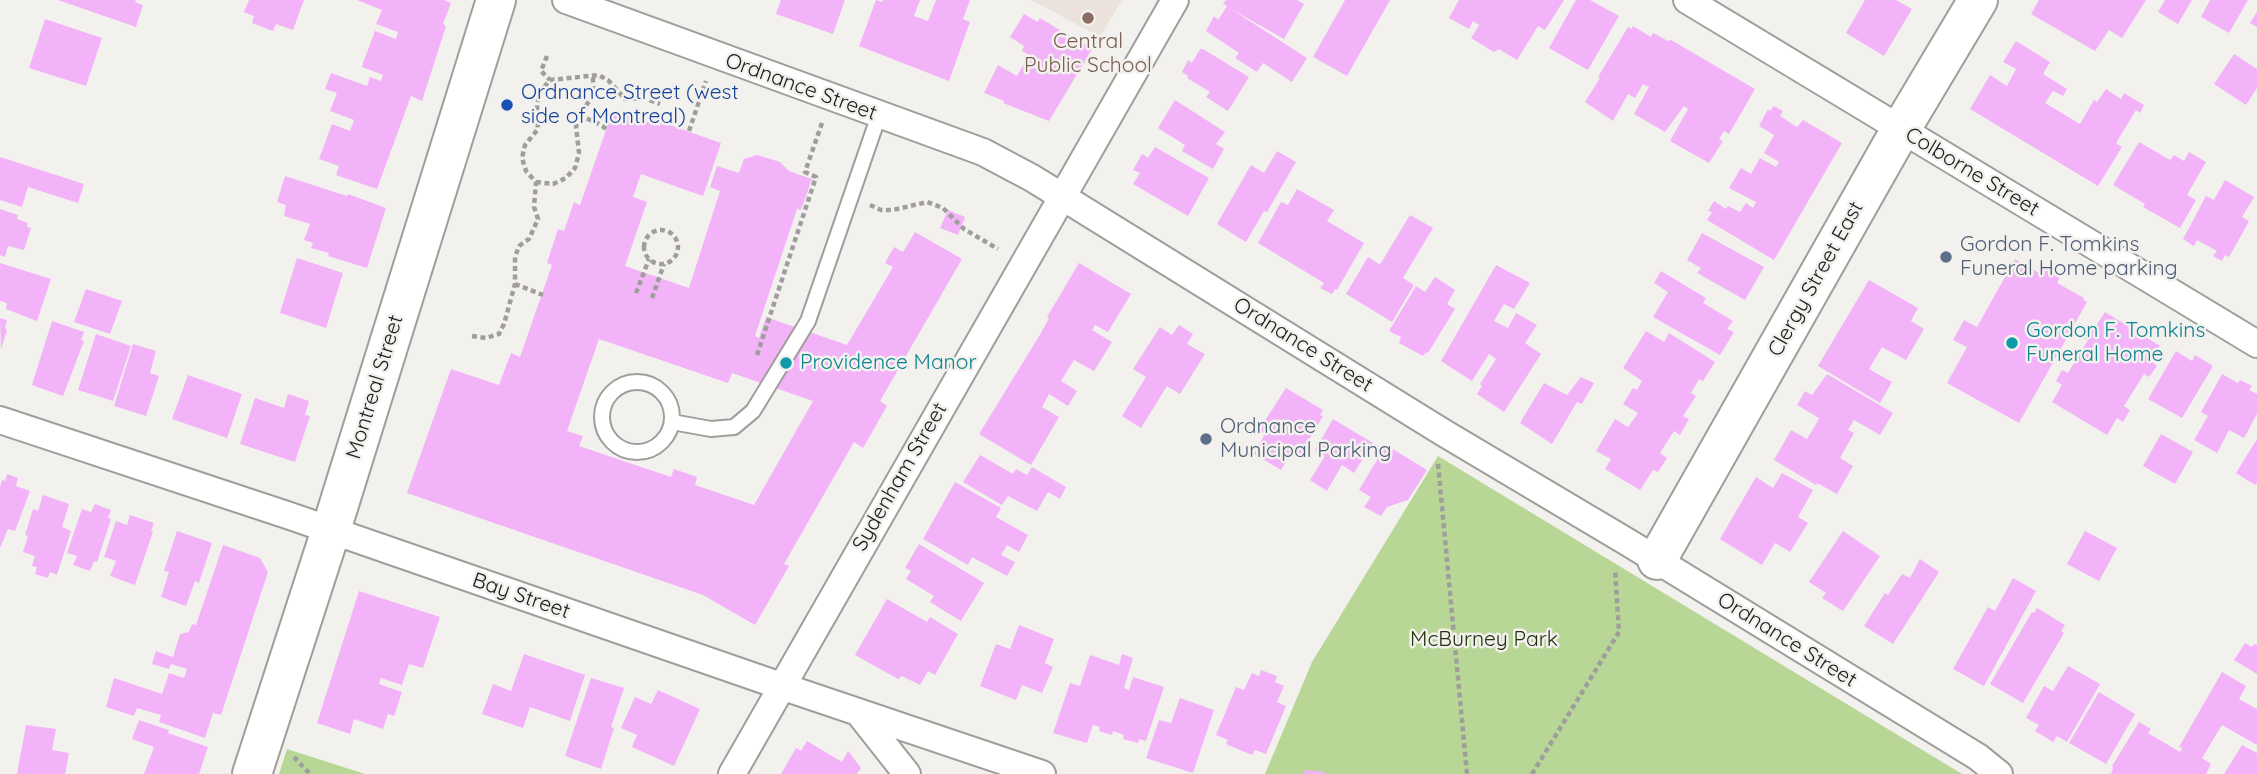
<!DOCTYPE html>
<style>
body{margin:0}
canvas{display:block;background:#f3f1ee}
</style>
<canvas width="2257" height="774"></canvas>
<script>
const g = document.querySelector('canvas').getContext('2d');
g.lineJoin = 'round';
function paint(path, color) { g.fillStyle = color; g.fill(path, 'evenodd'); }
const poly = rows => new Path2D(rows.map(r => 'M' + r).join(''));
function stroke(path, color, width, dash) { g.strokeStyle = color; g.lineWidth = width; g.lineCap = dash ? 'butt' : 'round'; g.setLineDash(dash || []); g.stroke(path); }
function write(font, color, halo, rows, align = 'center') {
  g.font = font + ' Quicksand,sans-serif'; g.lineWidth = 5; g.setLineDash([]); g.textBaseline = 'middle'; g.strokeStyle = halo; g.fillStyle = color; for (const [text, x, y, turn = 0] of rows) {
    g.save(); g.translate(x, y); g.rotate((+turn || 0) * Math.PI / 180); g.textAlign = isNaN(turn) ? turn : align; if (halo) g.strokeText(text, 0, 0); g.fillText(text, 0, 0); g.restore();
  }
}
paint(poly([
 [1031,0,1122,0,1100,37]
]), '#ebe3db');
paint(poly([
 [1438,456,1962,774,1265,774,1312,662],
 [287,749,365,774,279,774]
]), '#b8d696');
paint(poly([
 [58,0,136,0,135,2,143,5,136,27],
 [249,0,304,0,293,30,276,24,273,31,252,23,254,16,244,12],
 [357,0,444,0,451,3,443,24,446,26,422,101,411,96,377,189,336,175,339,166,319,159,332,124,350,131,354,120,330,111,337,93,325,89,331,73,367,86,370,77,381,81,383,75,362,67,363,63,375,31,396,39,398,32,376,24,382,10],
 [781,0,845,0,833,34,776,14],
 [876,0,883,2,883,0,920,0,914,16,928,21,936,0,970,0,963,19,970,22,949,81,859,46],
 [1226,0,1297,0,1304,4,1284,39,1231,9,1307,58,1292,82,1263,63,1257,72,1235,58,1239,53,1206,31,1214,16,1218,20,1227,6,1223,4],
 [1345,0,1390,0,1347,76,1313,57],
 [1459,0,1564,0,1545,30,1538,26,1517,60,1499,49,1494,52,1471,38,1479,25,1473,21,1469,29,1449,18],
 [1576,0,1590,0,1619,16,1588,70,1549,48],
 [1865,0,1896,0,1912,9,1884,56,1846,33],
 [2039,0,2146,0,2122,38,2109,30,2095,51,2031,14],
 [2165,0,2192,0,2178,24,2158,12],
 [2210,0,2248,0,2229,33,2201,17],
 [2257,12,2257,27,2250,23],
 [1024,14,1038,22,1040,18,1092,49,1049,121,1003,103,1004,101,984,93,998,65,1017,76,1029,55,1022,51,1024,46,1010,37],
 [45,19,102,38,86,86,29,68],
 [1633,26,1651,37,1653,33,1668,41,1671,40,1755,89,1729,134,1724,131,1719,139,1723,141,1709,163,1670,141,1688,109,1684,106,1665,132,1634,114,1649,87,1643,84,1635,98,1628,94,1613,121,1585,102,1600,78,1598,77,1628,27,1631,29],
 [2016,41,2050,62,2043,74,2067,89,2063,96,2053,91,2045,103,2080,124,2094,100,2097,102,2106,89,2121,99,2124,93,2144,105,2140,113,2136,110,2116,143,2122,147,2098,186,1970,109,1990,75,2007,86,2016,69,2003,62],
 [1200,49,1203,49,1249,77,1228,111,1206,97,1210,92,1187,78,1188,76,1182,72,1188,60,1192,63],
 [2234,54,2257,69,2257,88,2246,105,2214,84],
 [1175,100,1225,132,1216,144,1224,149,1213,169,1182,151,1185,145,1158,128],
 [1774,106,1783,111,1780,116,1797,127,1803,120,1842,143,1774,260,1707,220,1712,212,1708,211,1714,201,1726,209,1728,206,1740,212,1746,203,1753,208,1756,202,1729,188,1741,168,1751,174,1760,158,1776,167,1779,162,1764,153,1774,135,1759,126,1768,109,1770,111],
 [613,110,660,126,661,122,721,143,703,196,641,174,633,197,647,202,625,266,689,288,720,191,710,187,717,166,739,173,744,159,757,155,780,162,789,171,812,179,801,210,797,209,755,336,759,338,766,317,847,345,893,267,885,263,894,247,903,252,915,232,962,259,880,401,887,406,863,448,854,442,784,564,789,566,755,625,703,595,407,493,451,369,499,385,511,353,520,357,552,265,547,263,558,229,564,231,574,202,580,205],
 [599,339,728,383,732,373,813,401,754,505,695,485,697,477,674,469,671,477,579,446,583,436,567,431],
 [2139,142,2170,160,2174,155,2184,161,2189,152,2206,162,2187,195,2196,200,2180,228,2143,207,2145,204,2113,185],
 [1155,147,1209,178,1188,216,1133,184,1140,173,1133,170,1142,154,1148,158],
 [1277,151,1296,162,1267,212,1264,211,1246,242,1217,224,1251,165,1264,173],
 [0,157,84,184,78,203,28,187,22,207,0,200],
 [285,176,347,196,348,194,386,208,367,268,328,256,329,253,311,248,313,243,304,240,310,224,284,216,286,205,277,202],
 [2225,180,2254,197,2242,217,2249,221,2246,227,2229,257,2225,255,2222,261,2213,256,2217,251,2197,240,2194,246,2183,239,2206,196,2214,200],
 [1297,189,1334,210,1327,221,1364,243,1337,290,1335,289,1332,294,1320,288,1324,283,1258,243,1281,202,1288,205],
 [0,209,18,215,17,219,28,223,27,227,31,228,24,250,8,246,5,257,0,255],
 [948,210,965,217,958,235,940,228],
 [1410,215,1433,228,1403,278,1414,285,1392,322,1346,294,1368,257,1379,264,1381,263],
 [1702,233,1764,267,1745,300,1697,273,1701,268,1687,260],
 [297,258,343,273,326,328,280,313],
 [2015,259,2041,274,2044,268,2060,277,2057,283,2084,298,2083,299,2087,302,2019,423,1947,383,1967,347,1953,340,1964,320,1977,327],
 [0,263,51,279,37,321,6,309,7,303,0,301],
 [1079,263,1131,294,1108,332,1095,325,1092,330,1112,342,1094,371,1074,360,1061,381,1077,391,1068,406,1049,394,1042,407,1059,417,1031,465,979,434,1041,333,1049,318,1047,317],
 [1496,265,1530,283,1514,309,1504,304,1494,321,1508,328,1516,313,1537,325,1525,343,1541,354,1504,412,1477,394,1482,386,1480,384,1496,359,1489,354,1472,381,1441,361],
 [1661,271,1706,298,1703,303,1733,321,1727,329,1734,332,1720,355,1653,317,1668,292,1654,283],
 [1435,277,1455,290,1447,304,1455,309,1428,353,1426,352,1423,356,1399,343,1401,337,1389,331,1416,286,1425,292],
 [1869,280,1918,308,1911,321,1924,329,1906,360,1882,347,1869,369,1892,382,1880,403,1818,366],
 [86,289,122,301,110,334,74,322],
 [2105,312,2160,346,2151,361,2157,366,2149,377,2144,374,2124,406,2130,410,2123,422,2117,418,2107,435,2052,402,2062,385,2056,381,2062,370,2068,373,2088,340,2082,337,2089,326,2094,329],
 [0,318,7,320,5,328,7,330,1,349],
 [52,321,84,332,81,340,84,341,63,396,32,385],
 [1179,325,1193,334,1187,344,1205,354,1180,394,1167,386,1141,428,1122,416,1146,377,1133,369,1160,327,1172,335],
 [1646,331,1664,342,1669,333,1715,362,1703,381,1699,379,1691,393,1696,396,1683,416,1689,419,1680,435,1674,431,1660,453,1667,458,1658,472,1653,470,1640,490,1605,469,1611,459,1596,451,1615,419,1628,427,1638,413,1623,404,1633,388,1637,390,1642,381,1623,368],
 [96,334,131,346,113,401,78,390],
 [133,344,156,351,150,373,159,376,146,416,114,406],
 [2176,351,2192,361,2195,355,2213,366,2182,418,2148,399],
 [1827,374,1893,413,1880,435,1854,420,1848,430,1854,433,1840,458,1853,466,1837,494,1817,483,1816,485,1774,460,1791,430,1807,439,1815,426,1819,418,1797,405,1805,391,1812,395],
 [2222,374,2238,383,2240,380,2252,386,2249,390,2257,394,2257,414,2244,438,2229,430,2217,453,2194,440,2208,416,2201,412],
 [188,375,242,394,227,438,172,419],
 [1581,377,1594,383,1582,404,1577,402,1552,444,1520,423,1544,383,1567,395],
 [1286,388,1323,410,1320,415,1323,416,1300,455,1293,450,1281,470,1254,454,1265,434,1259,430],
 [288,394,309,401,305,415,310,416,295,462,240,444,255,398,284,408],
 [1333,419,1373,443,1354,473,1342,465,1327,491,1310,480,1325,456,1315,450],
 [2161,434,2193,452,2175,484,2143,466],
 [2257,439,2257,483,2255,485,2236,473],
 [1386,445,1427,470,1408,500,1387,507,1381,516,1364,507,1371,497,1359,490],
 [980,455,1013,474,1016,469,1027,475,1032,467,1066,487,1060,499,1048,492,1037,511,1008,496,1002,505,963,482],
 [1782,473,1813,490,1798,517,1808,523,1790,552,1775,543,1762,565,1720,539,1756,477,1773,488],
 [7,474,18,478,16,486,30,491,15,531,8,529,0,548,0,487,2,480,5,481],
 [955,482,1001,508,996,517,1028,535,1019,552,1007,545,1001,555,1015,562,1007,576,972,557,968,565,923,539],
 [43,495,69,504,62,527,71,531,57,575,50,572,48,578,35,574,37,567,32,566,35,556,23,552,28,536,25,535,33,509,38,511],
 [95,504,111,510,108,518,111,519,97,562,94,561,90,571,73,565,77,556,67,553,82,509,91,512],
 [130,515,154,523,151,531,153,532,135,585,110,576,116,561,104,557,116,521,127,525],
 [177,531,212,543,199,583,195,581,186,606,161,597,169,572,164,571],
 [1843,531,1880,556,1843,611,1822,598,1826,593,1809,582],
 [2085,531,2117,548,2099,581,2067,564],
 [919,544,984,583,961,621,930,602,934,596,906,579,911,571,905,568],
 [223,545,260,558,268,572,221,715,213,713,205,738,159,722,161,715,137,708,134,716,106,707,114,678,162,694,169,673,184,678,187,669,171,664,169,669,152,664,156,651,173,657,180,634,189,632,192,624,196,625],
 [1920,559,1939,572,1893,644,1864,626,1885,593,1888,595,1902,574,1910,578],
 [2013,578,2036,591,1984,686,1953,669,1988,607,1995,611],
 [359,591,440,617,423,668,409,664,402,685,381,678,379,684,402,692,394,716,388,714,383,729,354,719,350,734,317,723],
 [887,599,927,622,930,617,958,634,935,675,928,671,920,685,902,676,898,679,855,655],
 [2037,608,2065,625,2061,631,2064,633,2023,703,1990,684,2032,612,2034,613],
 [1019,625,1054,639,1045,663,1053,667,1042,693,1022,685,1016,700,980,686,996,644,1010,649],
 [2245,643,2252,647,2254,644,2257,645,2257,674,2234,660],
 [524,654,585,675,570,721,530,707,523,728,482,714,493,684,511,691],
 [1122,654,1133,658,1124,688,1129,690,1133,677,1164,687,1146,741,1139,739,1138,743,1123,739,1124,735,1113,731,1112,735,1099,731,1100,727,1093,725,1087,743,1053,733,1070,683,1080,686,1090,655,1119,665],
 [2068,666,2100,684,2067,742,2057,736,2053,742,2035,731,2039,725,2026,718,2044,686,2053,691],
 [1261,670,1277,676,1275,682,1284,686,1277,702,1286,706,1266,754,1255,750,1252,755,1226,744,1228,740,1216,735,1236,687,1244,690,1252,673,1259,676],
 [2222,672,2246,686,2239,699,2257,709,2257,745,2222,725,2202,758,2211,764,2206,774,2111,774,2113,768,2112,766,2139,722,2151,729,2148,733,2180,752,2182,748,2179,747],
 [591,678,624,688,611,727,614,728,601,769,565,756],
 [658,690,700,709,674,766,632,747,637,735,621,728,635,697,651,704],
 [2099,692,2135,714,2106,764,2069,743],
 [1180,698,1214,710,1193,773,1146,758,1159,720,1171,723],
 [139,720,169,730,168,733,208,747,199,774,144,774,154,747,132,739],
 [26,725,56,729,52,750,69,753,65,774,17,774],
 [807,741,842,762,848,751,861,768,857,774,781,774,796,748,801,751],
 [2242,745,2257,753,2257,774,2224,774],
 [1305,770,1325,772,1325,774,1304,774]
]), '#f3b3f8');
const lane = poly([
 '602 417a35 35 0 1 1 70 0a35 35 0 1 1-70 0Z',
 [672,422,711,429,734,427,753,411,808,321,879,115]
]);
const street = poly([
 [566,0,983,152,1032,178,1444,433,1629,543,1978,757,1999,774],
 [1687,0,2257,344],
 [0,420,290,516,781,686,1042,774],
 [858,712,907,774],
 [732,774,1175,0]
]);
const secondary = poly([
 [1657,560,1901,129,1978,0],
 [252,774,331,530,496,0]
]);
stroke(lane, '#a09e9b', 18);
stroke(street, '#a09e9b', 30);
stroke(secondary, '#a09e9b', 42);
stroke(poly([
 [547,56,541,71,550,80],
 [579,115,597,123,607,129],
 [689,131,706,81],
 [536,182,553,184,566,178,575,168,579,153,576,126,579,115,593,96,593,75],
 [870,205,881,210,893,210,927,202,943,208,964,229,998,249],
 '644 247a17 17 0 1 1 34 0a17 17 0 1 1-34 0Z',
 [515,284,543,295],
 [636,293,649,259],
 [652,298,664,264],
 [472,336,486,338,499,334,504,324,515,284,515,257,519,246,529,239,538,219,534,207,536,182,526,171,522,158,525,145,538,129,537,105,540,92,550,80,598,75,608,80,625,99,644,98,660,104],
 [757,355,816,177,805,172,822,123],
 [1438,464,1467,774],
 [294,757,310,774],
 [1532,774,1619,632,1615,569]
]), '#a09e9c', 4.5, [5, 3.5]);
stroke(lane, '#fff', 14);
stroke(street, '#fff', 26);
stroke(secondary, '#fff', 38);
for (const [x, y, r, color] of [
 [1088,18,7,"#8d6e63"],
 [507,105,7,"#1a4fb4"],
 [1946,257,7,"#5c6f8a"],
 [2012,343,7,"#0f9aa8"],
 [786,363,7,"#0f9aa8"],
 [1206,439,7,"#5c6f8a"]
]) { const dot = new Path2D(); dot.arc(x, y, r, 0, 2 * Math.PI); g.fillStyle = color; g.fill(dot); stroke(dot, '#f3f1ee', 2.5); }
write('21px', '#785e54', '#f3f1ee', [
 ["Central",1088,42],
 ["Public School",1088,66]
]);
write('21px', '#1c1b1a', '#f3f1ee', [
 ["Ordnance Street",801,87,20],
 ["Colborne Street",1972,172,31],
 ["Clergy Street East",1816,279,-61],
 ["Ordnance Street",1303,345,32],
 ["Montreal Street",375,387,-73],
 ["Sydenham Street",900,477,-60],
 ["Bay Street",521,596,19],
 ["Ordnance Street",1787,640,32]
]);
write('21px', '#164399', '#f3f1ee', [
 ["Ordnance Street (west",521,93],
 ["side of Montreal)",521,117]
], 'left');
write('21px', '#4e5e75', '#f3f1ee', [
 ["Gordon F. Tomkins",1960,245],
 ["Funeral Home parking",1960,269],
 ["Ordnance",1220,427],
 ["Municipal Parking",1220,451]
], 'left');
write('21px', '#0d838f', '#f3f1ee', [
 ["Gordon F. Tomkins",2026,331],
 ["Funeral Home",2026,355],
 ["Providence Manor",800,363]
], 'left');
write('21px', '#22310e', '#f3f1ee', [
 ["McBurney Park",1484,640]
]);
</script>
